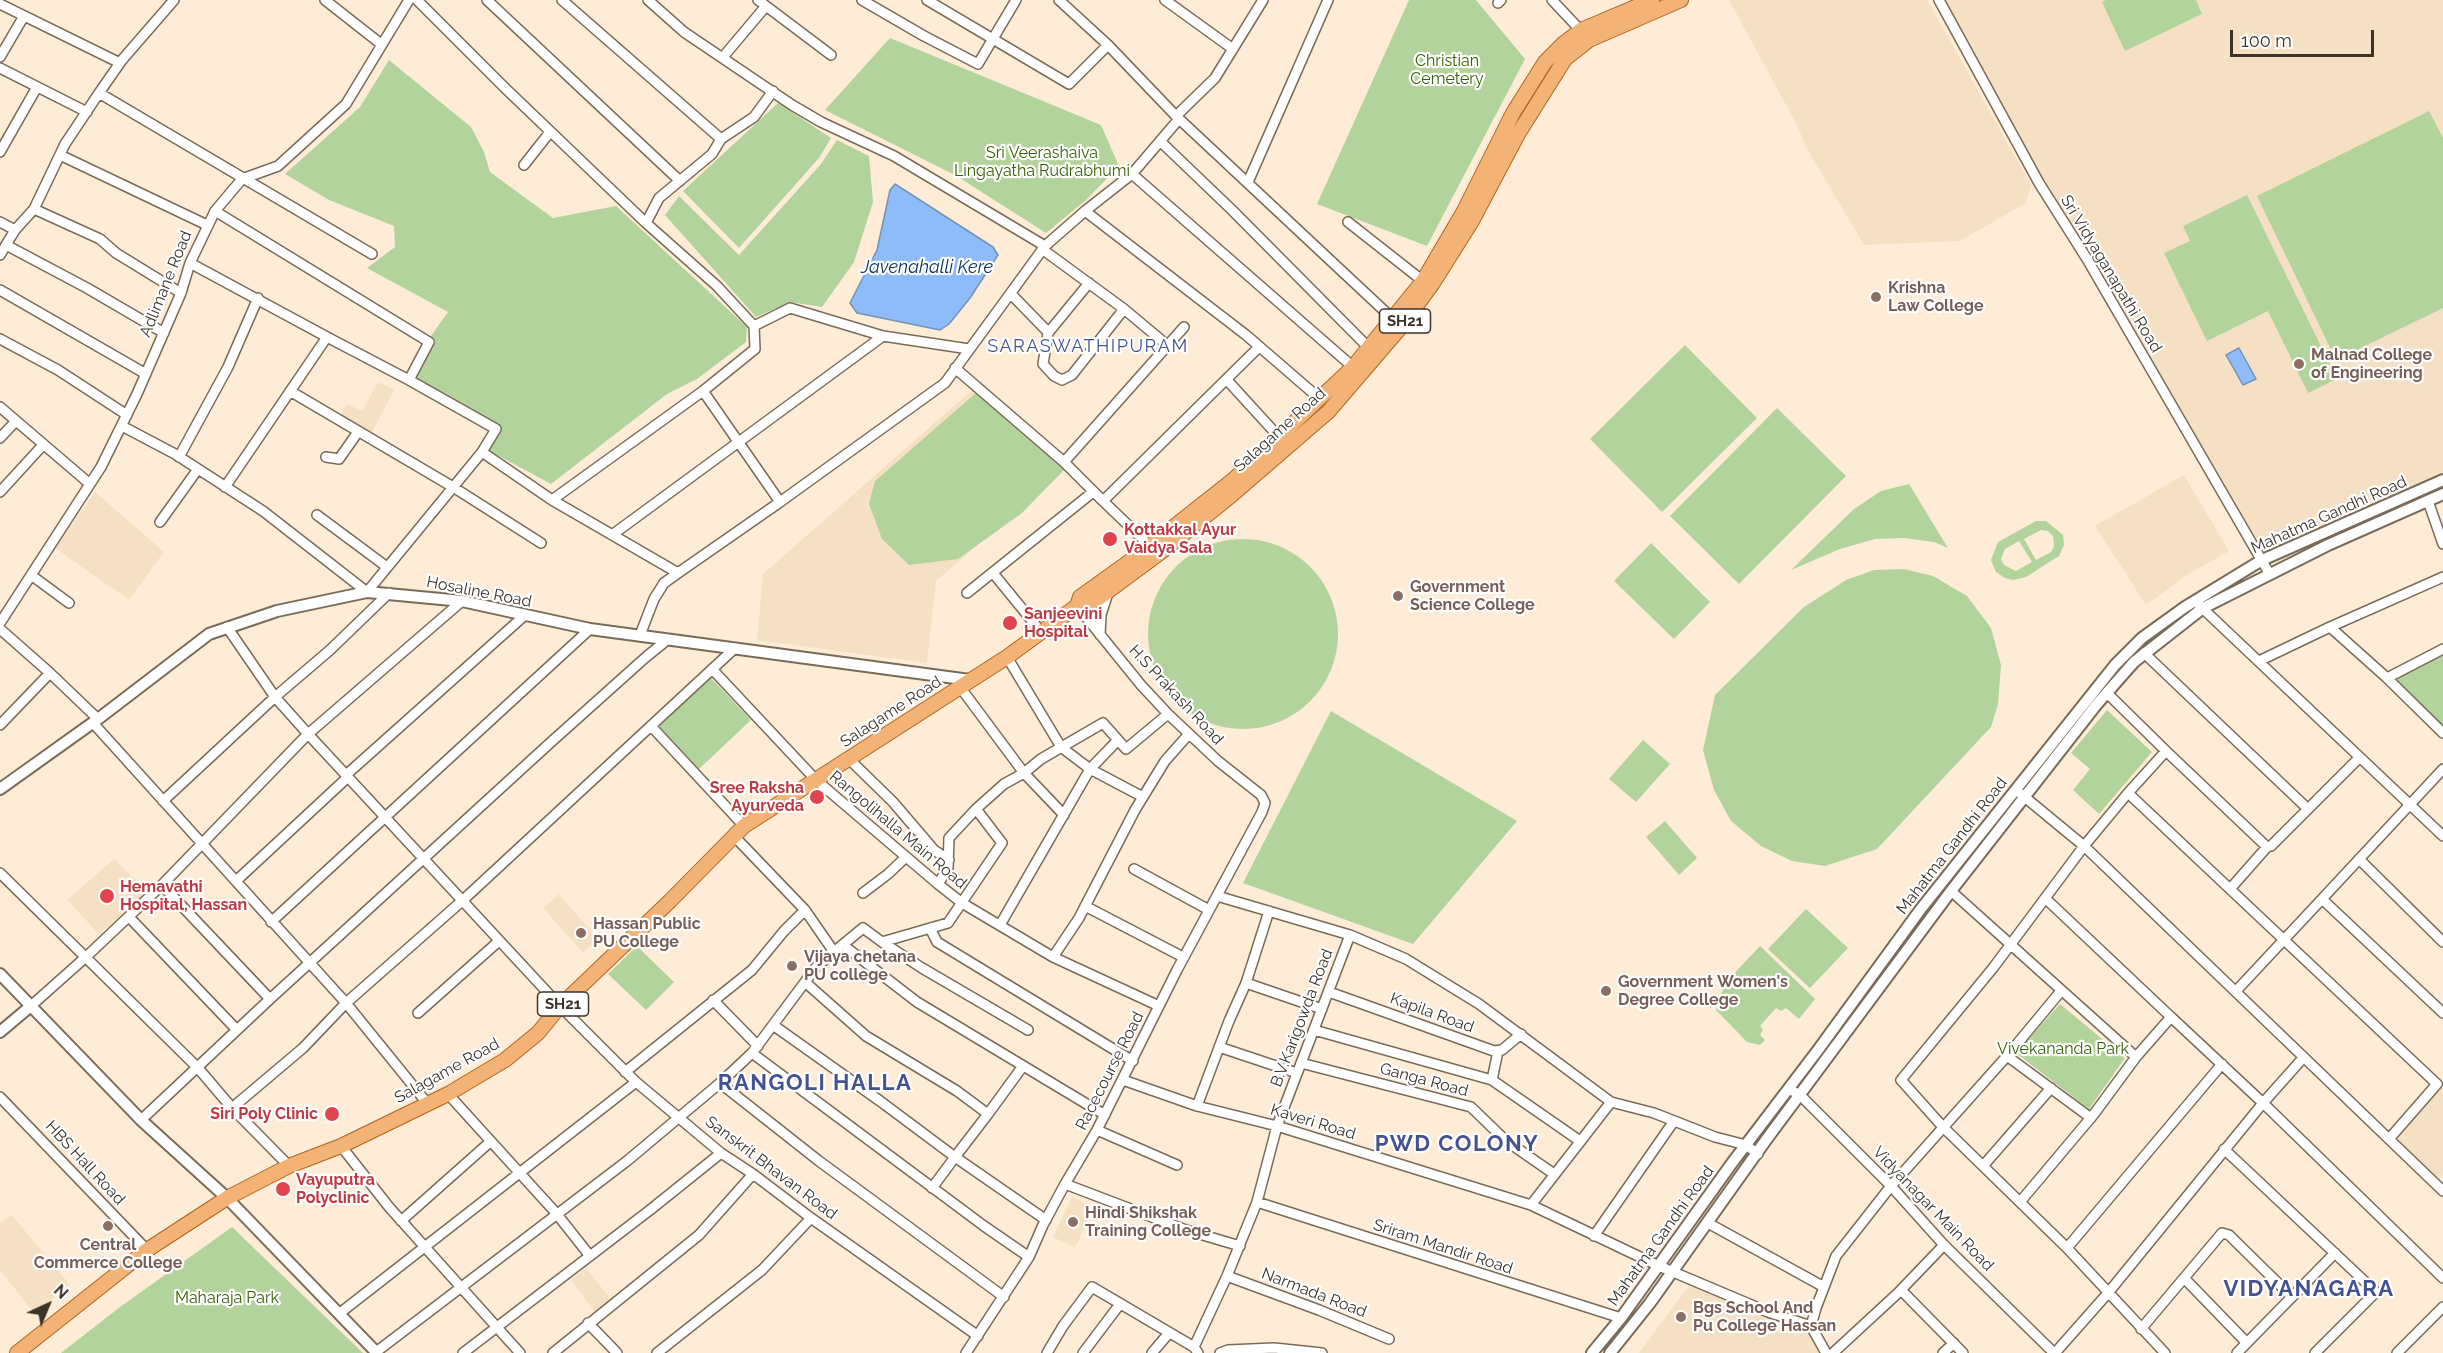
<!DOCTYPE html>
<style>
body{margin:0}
#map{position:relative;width:2443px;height:1353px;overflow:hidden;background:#feecd7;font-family:Raleway,sans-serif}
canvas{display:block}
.north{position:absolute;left:18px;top:1275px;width:60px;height:60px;-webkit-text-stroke:4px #fff;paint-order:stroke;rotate:44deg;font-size:16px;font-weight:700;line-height:24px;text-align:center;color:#3a342b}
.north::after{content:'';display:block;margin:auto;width:21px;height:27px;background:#3a342b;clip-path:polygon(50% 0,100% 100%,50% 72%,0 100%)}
.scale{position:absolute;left:2230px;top:30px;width:144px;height:27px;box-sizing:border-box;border:3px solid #3a342b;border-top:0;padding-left:8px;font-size:18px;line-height:21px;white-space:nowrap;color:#3a342b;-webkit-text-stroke:4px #fff;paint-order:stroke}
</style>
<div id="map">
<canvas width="2443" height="1353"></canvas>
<div class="north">N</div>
<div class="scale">100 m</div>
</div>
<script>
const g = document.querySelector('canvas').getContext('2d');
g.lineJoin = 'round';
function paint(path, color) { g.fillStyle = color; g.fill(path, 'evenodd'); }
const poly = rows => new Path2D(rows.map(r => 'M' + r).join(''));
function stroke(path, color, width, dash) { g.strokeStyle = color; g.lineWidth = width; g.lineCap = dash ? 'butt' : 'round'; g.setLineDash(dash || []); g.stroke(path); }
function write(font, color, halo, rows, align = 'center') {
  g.font = font + ' Raleway,sans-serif'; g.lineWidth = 4.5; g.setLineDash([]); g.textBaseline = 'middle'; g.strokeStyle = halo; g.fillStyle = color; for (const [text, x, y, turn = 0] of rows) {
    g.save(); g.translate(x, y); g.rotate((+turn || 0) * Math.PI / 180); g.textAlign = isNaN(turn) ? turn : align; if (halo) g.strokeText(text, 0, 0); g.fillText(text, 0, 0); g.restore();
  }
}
paint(poly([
 [1729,0,1927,0,2031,185,2026,203,1960,241,1864,245,1806,147,1798,127],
 [1944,0,2443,0,2443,472,2262,549,2093,257,2043,179],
 [378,382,394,390,370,436,338,419,347,404,362,411],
 [973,389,1064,470,936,581,927,663,757,640,763,574],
 [2184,475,2229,551,2189,574,2146,605,2095,526],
 [95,492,164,552,129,600,55,548],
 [114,859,148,892,99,934,67,900],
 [559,894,598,939,583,953,543,908],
 [2443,1084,2443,1175,2439,1179,2396,1138],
 [1072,1197,1094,1208,1075,1248,1053,1237],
 [12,1215,70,1285,34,1313,0,1270,0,1223],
 [586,1268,613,1302,597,1315,571,1280],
 [1691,1283,1810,1332,1821,1353,1639,1353]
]), '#f6e0c4');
paint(poly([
 [1409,0,1476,0,1525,59,1427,246,1317,204],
 [2105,0,2196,0,2202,14,2125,51,2102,2],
 [890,38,1101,125,1119,166,1086,200,1046,233,955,175,825,110],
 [389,60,471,127,484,152,490,172,553,218,616,206,747,327,746,342,697,379,667,394,551,484,488,450,494,423,414,379,431,336,448,312,367,268,395,247,394,226,329,200,285,174,360,107],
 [778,103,831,138,819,158,739,248,683,191],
 [2429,111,2443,138,2443,308,2336,360,2257,196],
 [837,140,869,156,873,202,854,262,822,307,790,302,756,317,665,215,679,196,739,255,821,164],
 [2247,195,2337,379,2308,393,2268,311,2207,341,2164,253,2190,241,2183,226],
 [1685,345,1757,418,1662,512,1590,439],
 [977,392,1064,470,1022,513,958,559,909,565,882,539,869,504,875,481],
 [1777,408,1846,476,1739,584,1670,516],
 [1909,484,1948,548,1934,542,1904,538,1875,539,1840,549,1791,570,1854,509,1881,491],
 [2036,521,2046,521,2063,535,2064,545,2059,556,2026,577,2013,580,2005,578,1996,572,1991,560,1998,542],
 [2041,530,2048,531,2053,536,2054,546,2051,552,2036,560,2024,539],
 [2019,541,2032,562,2016,571,2004,565,2001,559,2005,549],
 '1148 634a95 95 0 1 1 190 0a95 95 0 1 1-190 0Z',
 [1651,543,1710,602,1674,639,1614,581],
 [1904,569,1933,576,1967,596,1991,628,2001,665,1998,704,1991,727,1877,849,1825,866,1792,861,1761,846,1731,821,1714,790,1703,750,1715,695,1804,607,1846,580,1874,570],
 [2443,656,2443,726,2395,679],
 [711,678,751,720,699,769,659,726],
 [2107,710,2152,752,2099,814,2073,790,2090,769,2071,753],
 [1331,711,1517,821,1413,944,1243,883],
 [1643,740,1670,764,1636,802,1609,779],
 [1665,821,1697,858,1679,875,1646,837],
 [1806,909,1848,948,1810,988,1768,949],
 [637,946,674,982,646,1010,608,974],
 [1760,946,1815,999,1799,1019,1786,1008,1781,1011,1776,1008,1760,1026,1763,1030,1760,1035,1765,1040,1760,1045,1747,1042,1716,1010,1718,999,1730,978],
 [2060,1004,2125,1058,2089,1109,2016,1053],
 [232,1227,363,1353,61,1353,120,1307]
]), '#b2d39b');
const water = poly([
 [895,184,993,247,998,255,970,298,949,324,940,330,857,313,850,303,877,250,890,190,895,184],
 [2239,348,2256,379,2243,385,2226,355,2239,348]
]);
paint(water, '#8dbcf8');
stroke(water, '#7493ba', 1.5);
const minor = poly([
 [325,0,381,44],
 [417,0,505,88,646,223],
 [487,0,680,181],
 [648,0,684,32,792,105,821,122,894,156,1045,246,1085,211,1246,335,1320,399],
 [758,0,831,55],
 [862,0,924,36,978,64,1016,0],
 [927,0,1069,84,1108,45],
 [1059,0,1108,45,1176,116,1392,318],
 [1165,0,1233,49],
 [1552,0,1584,34],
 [1939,0,2039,183,2087,259,2269,573],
 [1498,3,1501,0],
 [0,4,120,63],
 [0,57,24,16],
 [723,57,766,6],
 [0,68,87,112],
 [99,93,122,60,174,0],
 [1176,116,1215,78,1263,0],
 [1179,119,1132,174,1353,367],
 [721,139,754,117,773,91],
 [1160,141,1232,210,1370,349],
 [0,152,37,87],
 [60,155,207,225],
 [524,165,550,132],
 [1248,182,1328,0],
 [34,209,100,239,116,253,181,293],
 [215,211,429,342,409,380,496,429,482,452,552,500,678,573,664,583,654,599,640,635],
 [1085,211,1132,174],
 [0,222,15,230],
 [1348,222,1423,281],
 [6,245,87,288,164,333],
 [1042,249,1124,309,1167,345],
 [0,255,15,230,34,209,65,144,99,93,372,254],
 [190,263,327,337,225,487],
 [0,290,146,374],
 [1011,294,1046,330,1048,333,1043,364,1054,376,1062,380,1072,375,1124,309],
 [754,326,790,308,883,336],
 [1048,333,1089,283],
 [327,337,409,380],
 [0,339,58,370,127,415],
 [955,368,1064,462,1103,501],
 [1227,380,1279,437],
 [290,391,453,487,541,543],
 [703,391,780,502,945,383,1045,246],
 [0,407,90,484],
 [122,426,175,454,263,511,367,592,482,452],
 [0,438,16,421],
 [179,457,228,367,258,298],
 [326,457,339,459,358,432],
 [1064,462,1184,327],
 [0,492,43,445],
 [552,500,703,391,755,349,754,326,717,286,646,223,659,198,712,154,721,139,562,0],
 [2428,501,2443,544],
 [317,515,387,567],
 [160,522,198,469],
 [612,535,883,336,969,349],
 [1153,549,1103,501,1259,347],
 [678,573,780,502],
 [993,573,1042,633],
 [31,575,69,603],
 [967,593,1093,492],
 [2199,605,2443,836],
 [0,623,101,467,137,394,181,293,190,263,215,211,242,179,278,166,346,104,409,0],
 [227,627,275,697,308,734,560,1006,636,1082,721,1153,753,1174,811,1218,978,1336],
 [0,629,50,673,0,725],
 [1100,635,1101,615,1108,593],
 [2443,649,2387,678,2443,733],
 [2144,653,2308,809,2271,846,2267,847,2166,751,2128,793,2437,1084,2389,1139],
 [1007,657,1061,747,1090,769,1143,797],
 [2259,661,2330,627],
 [712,669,816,780,938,884,962,903,1053,957,1079,918,1135,810,1165,761,1188,735],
 [50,673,98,719],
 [2387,678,2330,627,2443,577],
 [960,687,1024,773,1064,815],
 [2107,693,2166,751],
 [93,723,346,1003,427,1103],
 [651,726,744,826],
 [849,759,893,802,934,850,949,860],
 [2443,769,2322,899,2443,1013],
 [346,775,525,615],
 [2128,793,2084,846,1993,968,1901,1080,1943,1127,2067,1248,2165,1353],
 [2021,794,2084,846,2443,1191],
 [163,801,275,697,330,650,389,593],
 [2308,809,2359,758],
 [734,836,805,910],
 [2359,859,2443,942],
 [1134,869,1209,910],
 [0,873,198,1068,232,1108,289,1166],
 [236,881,348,777],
 [938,884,948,868,949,838,976,809],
 [2230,889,2267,847],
 [1951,891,2136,1057,2171,1017,2263,1103,2108,1293,2055,1353],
 [863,893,888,874,906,857],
 [1217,896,1350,935,1406,959,1479,1004,1611,1102,1654,1113,1715,1137,1746,1145,1758,1154],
 [2045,898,2171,1017],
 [1085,906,1183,957],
 [129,917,237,1030],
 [271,922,590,629],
 [1000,925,1090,769,1118,740],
 [930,928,937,942,1133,1061],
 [882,942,922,968,1028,1030],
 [843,945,917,1002,1105,1115],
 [1053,957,1159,1006],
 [805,982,866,1036,957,1091,988,1114,1023,1066],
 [1246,983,1322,1009],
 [2236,991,2322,899],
 [1329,992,1494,1051,1502,1050,1521,1034],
 [270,999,550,743,646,657,667,640],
 [713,1000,758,1046],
 [32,1005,87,956,162,885,308,734,462,601],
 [418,1013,499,941],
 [773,1025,880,1101,955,1157,932,1188],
 [1314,1030,1492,1080,1580,1141],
 [1219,1047,1297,1073],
 [752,1053,984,1226,1029,1257],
 [2007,1056,2061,991],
 [2303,1058,2263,1103,2443,1278],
 [1301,1063,1471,1107,1505,1140,1554,1174],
 [625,1072,752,970,784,931,805,910,834,952],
 [1123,1080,1197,1106,1277,1126,1531,1205,1659,1266,1768,1312,1811,1326],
 [1492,1080,1498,1051],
 [720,1083,819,1161,1004,1297],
 [1789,1089,1800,1095,1891,1186,1944,1245,2054,1353],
 [448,1094,556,1213,590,1256],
 [0,1097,147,1250],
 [1197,1106,1229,1021,1246,983,1269,911],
 [232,1108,303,1048,346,1003,462,901,735,648],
 [988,1114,955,1157,1046,1220],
 [141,1120,270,999,162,885],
 [1097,1130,1177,1165],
 [341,1146,389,1207,520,1353],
 [2224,1149,2376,1292,2315,1353],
 [1983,1166,2051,1088],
 [1065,1184,1186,1230,1240,1246],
 [1257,1202,1621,1318],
 [2020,1202,2094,1114,2136,1057],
 [1531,1205,1611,1102],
 [401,1221,490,1142],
 [1708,1223,1824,1287],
 [1594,1236,1674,1121],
 [2067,1248,2222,1064],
 [1227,1276,1319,1310,1389,1339],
 [2184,1278,2247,1343],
 [1901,1290,1963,1353],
 [340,1313,636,1082],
 [588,1323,617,1353],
 [2141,1329,2222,1233,2229,1235,2292,1297],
 [1194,1347,1227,1276,1257,1202,1277,1126,1350,935],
 [376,1352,627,1161,720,1083,752,1053,817,966,863,928,882,942,948,923,1002,843,976,809,1004,784,1024,773,1041,759,1103,723,1126,749,1168,714],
 [463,1353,650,1210,721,1153],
 [553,1353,699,1235,753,1174],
 [657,1353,762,1270,811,1218],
 [966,1353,1029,1257,1043,1225,1065,1184,1097,1130,1177,970,1262,812,1265,803,1261,795,1218,761,1168,714,1141,685,1077,606],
 [1047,1353,1063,1326,1092,1287,1194,1347,1198,1353],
 [1083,1353,1120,1304],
 [1152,1353,1169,1333],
 [1220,1353,1228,1350,1274,1348,1322,1353],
 [1826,1353,1811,1326,1816,1308,1836,1256,1891,1186,2007,1056,2091,1118],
 [1833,1353,1898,1293,1944,1245],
 [1943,1353,1954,1343],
 [2237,1353,2335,1253],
 [2397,1353,2443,1307]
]);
const tertiary = poly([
 [0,789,98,719,209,634,277,611,367,592,462,601,590,629,970,680],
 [0,974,141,1120,227,1198,377,1353],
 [0,1032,32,1005],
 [1592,1353,1621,1318,1732,1163,1818,1050,1920,910,2115,665,2142,638,2185,607,2262,560,2443,480],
 [1610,1353,1650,1303,1766,1140,1951,891,2097,704,2134,662,2203,608,2328,545,2443,494]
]);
const primary = poly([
 [1077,606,1080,597,1133,559,1233,480,1353,367,1423,281,1464,211,1513,113,1545,62,1564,43,1581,30,1652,0],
 [17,1353,147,1250,227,1198,289,1166,341,1146,448,1094,505,1060,538,1033,560,1006,670,901,744,826,1007,657,1077,606,1088,606,1165,549,1233,494,1328,412,1401,327,1433,283,1472,221,1518,134,1565,59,1589,40,1681,0]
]);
stroke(minor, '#7a6b58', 12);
stroke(tertiary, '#7a6b58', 14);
stroke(primary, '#ad6520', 16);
stroke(minor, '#fff', 9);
stroke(tertiary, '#fff', 10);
stroke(primary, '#f3b276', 14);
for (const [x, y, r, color] of [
 [1876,297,6,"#8d6e63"],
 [2299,364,6,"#8d6e63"],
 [1110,539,8,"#e0444e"],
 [1398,596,6,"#8d6e63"],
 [1010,623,8,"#e0444e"],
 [817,797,8,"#e0444e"],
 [107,896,8,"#e0444e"],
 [581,933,6,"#8d6e63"],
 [792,966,6,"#8d6e63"],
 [1606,991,6,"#8d6e63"],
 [332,1114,8,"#e0444e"],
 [283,1189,8,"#e0444e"],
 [1073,1222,6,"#8d6e63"],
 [108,1226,6,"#8d6e63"],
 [1681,1317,6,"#8d6e63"]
]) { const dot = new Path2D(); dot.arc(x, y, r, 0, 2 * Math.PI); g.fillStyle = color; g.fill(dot); stroke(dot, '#fff', 2); }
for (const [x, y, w] of [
 [1405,321,51],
 [563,1004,51]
]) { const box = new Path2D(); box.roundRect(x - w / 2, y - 12, w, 24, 4.5); g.fillStyle = '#fff'; g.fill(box); stroke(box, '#3a342b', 1.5); }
write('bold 15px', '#3a342b', null, [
 ["SH21",1405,321],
 ["SH21",563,1004]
]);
write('16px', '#376203', '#fff', [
 ["Christian",1447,61],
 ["Cemetery",1447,79],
 ["Sri Veerashaiva",1042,153],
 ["Lingayatha Rudrabhumi",1042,171],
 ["Vivekananda Park",2063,1049],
 ["Maharaja Park",227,1298]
]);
write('16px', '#3a342b', '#fff', [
 ["Sri Vidyaganapathi Road",2111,274,59],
 ["Adlimane Road",166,284,-68],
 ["Salagame Road",1280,430,-42],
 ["Mahatma Gandhi Road",2329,515,-24],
 ["Hosaline Road",479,592,11],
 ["H.S Prakash Road",1176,695,47],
 ["Salagame Road",891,712,-33],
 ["Rangolihalla Main Road",898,830,40],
 ["Mahatma Gandhi Road",1952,846,-52],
 ["Kapila Road",1432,1013,20],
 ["B.V.Karigowda Road",1302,1018,-69],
 ["Salagame Road",447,1071,-29],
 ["Racecourse Road",1110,1071,-63],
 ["Ganga Road",1424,1080,15],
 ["Kaveri Road",1313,1122,17],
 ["HBS Hall Road",85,1163,47],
 ["Sanskrit Bhavan Road",771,1168,37],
 ["Vidyanagar Main Road",1933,1209,46],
 ["Mahatma Gandhi Road",1661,1236,-54],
 ["Sriram Mandir Road",1443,1247,18],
 ["Narmada Road",1314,1293,21]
]);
write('bold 16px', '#785e54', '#fff', [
 ["Krishna",1888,288],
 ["Law College",1888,306],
 ["Malnad College",2311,355],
 ["of Engineering",2311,373],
 ["Government",1410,587],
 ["Science College",1410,605],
 ["Hassan Public",593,924],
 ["PU College",593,942],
 ["Vijaya chetana",804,957],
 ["PU college",804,975],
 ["Government Women's",1618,982],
 ["Degree College",1618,1000],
 ["Hindi Shikshak",1085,1213],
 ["Training College",1085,1231],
 ["Central",108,1245,"center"],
 ["Commerce College",108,1263,"center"],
 ["Bgs School And",1693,1308],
 ["Pu College Hassan",1693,1326]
], 'left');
write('bold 16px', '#be3a42', '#fff', [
 ["Kottakkal Ayur",1124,530],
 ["Vaidya Sala",1124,548],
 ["Sanjeevini",1024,614],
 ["Hospital",1024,632],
 ["Sree Raksha",804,788,"right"],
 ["Ayurveda",804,806,"right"],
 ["Hemavathi",120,887],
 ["Hospital, Hassan",120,905],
 ["Siri Poly Clinic",318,1114,"right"],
 ["Vayuputra",296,1180],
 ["Polyclinic",296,1198]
], 'left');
write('italic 18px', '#0d3563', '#fff', [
 ["Javenahalli Kere",927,268]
]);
g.letterSpacing = '1.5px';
write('18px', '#43538f', '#fff', [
 ["SARASWATHIPURAM",1088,347]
]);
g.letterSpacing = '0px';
g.letterSpacing = '1.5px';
write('bold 22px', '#43538f', '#fff', [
 ["RANGOLI HALLA",815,1083],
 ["PWD COLONY",1457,1144],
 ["VIDYANAGARA",2309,1289]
]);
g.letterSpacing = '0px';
</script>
